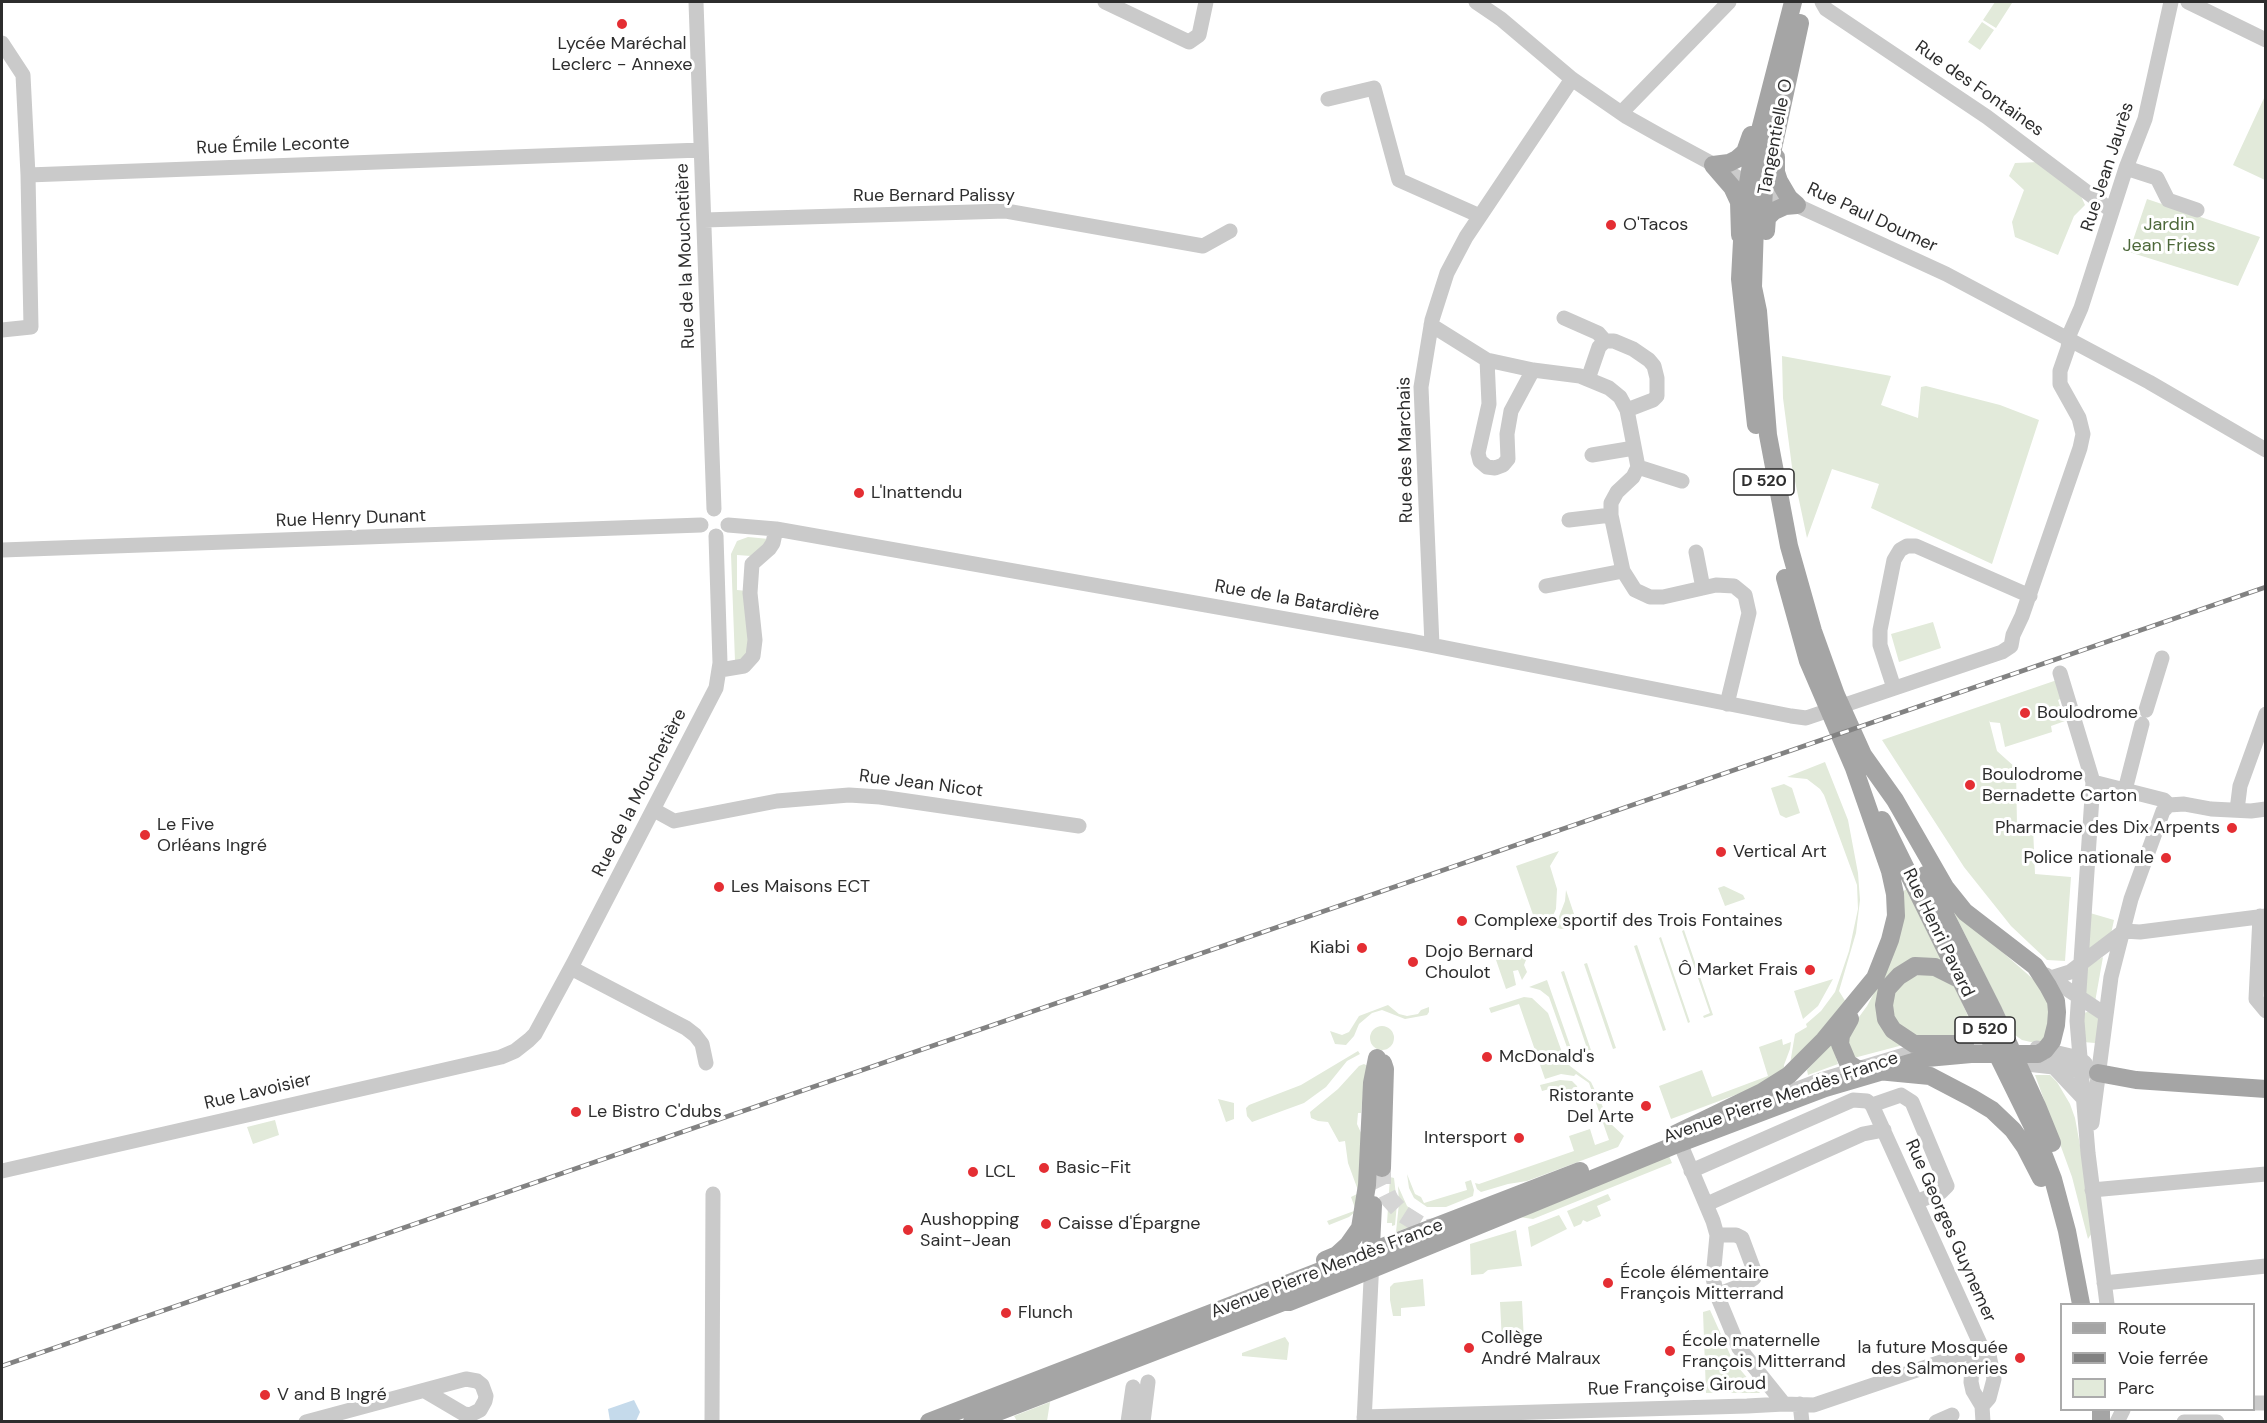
<!DOCTYPE html>
<meta charset="utf-8">
<style>
body{margin:0}
#map{position:relative;width:2267px;height:1423px;overflow:hidden;background:#fff;font-family:"DM Sans",sans-serif}
canvas{display:block}
.frame{position:absolute;inset:0;border:3px solid #2d2d2d;pointer-events:none}
.legend{position:absolute;left:2060px;top:1303px;width:195px;height:108px;box-sizing:border-box;background:#fff;border:2px solid #ababab;margin:0;padding:8px 10px;list-style:none;font-size:18px;color:#2d2d2d}
.legend li{display:flex;align-items:center;gap:12px;height:30px}
.legend b{width:30px;border:2px solid #ababab}
</style>
<div id="map">
<canvas width="2267" height="1423"></canvas>
<div class="frame"></div>
<ul class="legend">
<li><b style="height:8px;background:#a5a5a5"></b>Route</li>
<li><b style="height:8px;background:#828282"></b>Voie ferrée</li>
<li><b style="height:16px;background:#e2eada"></b>Parc</li>
</ul>
</div>
<script>
const g = document.querySelector('canvas').getContext('2d');
g.lineJoin = 'round';
function paint(path, color) { g.fillStyle = color; g.fill(path, 'evenodd'); }
const poly = rows => new Path2D(rows.map(r => 'M' + r).join(''));
function stroke(path, color, width, dash) { g.strokeStyle = color; g.lineWidth = width; g.lineCap = dash ? 'butt' : 'round'; g.setLineDash(dash || []); g.stroke(path); }
function write(font, color, halo, rows, align = 'center') {
  g.font = font + ' "DM Sans",sans-serif'; g.lineWidth = 6; g.setLineDash([]); g.textBaseline = 'middle'; g.strokeStyle = halo; g.fillStyle = color; for (const [text, x, y, turn = 0] of rows) {
    g.save(); g.translate(x, y); g.rotate((+turn || 0) * Math.PI / 180); g.textAlign = isNaN(turn) ? turn : align; if (halo) g.strokeText(text, 0, 0); g.fillText(text, 0, 0); g.restore();
  }
}
paint(poly([
 [1995,2,2009,2,2012,3,1996,28,1983,20],
 [1982,22,1994,30,1980,50,1968,42],
 [2265,96,2265,180,2233,165],
 [2039,162,2080,194,2085,205,2074,216,2058,255,2015,237,2012,222,2024,190,2009,176,2015,163],
 [2147,199,2260,237,2238,286,2129,252],
 [1782,356,1891,376,1881,405,1918,418,1921,387,1926,386,2000,405,2039,420,1992,564,1871,508,1879,484,1832,469,1807,538,1792,467,1783,398],
 [748,537,769,539,769,542,751,556,737,555,737,590,747,591,751,640,746,658,735,661,731,554,737,541],
 [1933,622,1941,648,1899,662,1891,634],
 [2057,680,2063,698,2058,700,2065,721,2051,726,2052,732,2005,747,2000,723,1990,722,1989,720,1997,751,2016,768,2017,826,2033,827,2035,874,2071,877,2065,961,2047,960,2011,926,1964,867,1882,740],
 [1825,762,1848,820,1858,873,1860,900,1856,933,1839,991,1847,1004,1789,1070,1795,1034,1807,1027,1806,1024,1821,1011,1835,992,1849,951,1858,909,1857,885,1824,795,1820,789,1807,779,1787,777],
 [1784,784,1792,788,1800,813,1786,818,1780,815,1771,788],
 [1559,851,1550,866,1557,889,1556,909,1549,924,1541,921,1538,929,1516,866],
 [1724,886,1743,895,1745,899,1725,906,1718,888],
 [1908,888,1945,965,1885,985,1903,1045,1850,1059,1846,1035,1867,1006,1886,971,1902,892],
 [1566,890,1576,920,1566,924,1567,928,1561,929,1555,927,1565,901],
 [1945,895,1973,926,2042,987,2052,1016,2043,1042,2035,1043,2022,1040,2015,1035],
 [2090,913,2114,920,2111,934,2088,952],
 [1684,930,1713,1015,1704,1018,1703,1016,1710,1013,1682,931],
 [1661,937,1690,1022,1688,1023,1659,938],
 [1637,945,1666,1030,1663,1031,1634,946],
 [1530,950,1524,965,1527,972,1522,980,1518,970,1513,971,1516,985,1506,989,1495,957,1507,953],
 [2103,957,2095,1002,2083,997,2086,967],
 [1587,963,1616,1048,1613,1049,1584,964],
 [1564,971,1593,1056,1590,1057,1561,972],
 [1926,971,1954,985,1977,1036,1923,1038,1898,1028,1889,1000,1895,986],
 [1833,979,1818,1006,1803,1019,1794,991],
 [1547,980,1573,1054,1568,1050,1549,997,1540,990,1529,987],
 [1524,997,1532,998,1548,1013,1564,1058,1570,1066,1591,1082,1611,1124,1624,1136,1618,1147,1527,1181,1508,1184,1481,1192,1477,1189,1475,1183,1479,1184,1574,1151,1569,1136,1590,1129,1595,1145,1609,1140,1589,1083,1576,1074,1574,1076,1561,1074,1545,1079,1519,1004,1491,1013,1489,1008],
 [1388,1005,1399,1014,1407,1016,1418,1014,1421,1010,1429,1007,1429,1012,1427,1015,1405,1019,1382,1010,1372,1013,1359,1024,1354,1036,1346,1045,1335,1044,1330,1031,1342,1035,1349,1032,1359,1016],
 [2090,1011,2101,1018,2095,1043,2083,1042,2084,1013],
 '1370 1038a12 12 0 1 1 24 0a12 12 0 1 1-24 0Z',
 [1782,1039,1783,1045,1791,1042,1790,1049,1784,1065,1784,1072,1770,1082,1671,1119,1659,1086,1702,1070,1712,1097,1768,1076,1759,1047],
 [1832,1043,1838,1064,1808,1075,1807,1070],
 [1358,1051,1360,1054,1347,1061,1326,1087,1304,1103,1252,1122,1247,1116,1246,1108,1249,1105,1301,1085],
 [1364,1064,1368,1066,1369,1069,1363,1093,1361,1113,1358,1113,1357,1124,1362,1135,1364,1155,1362,1199,1355,1212,1349,1217,1329,1225,1327,1221,1354,1211,1355,1208,1351,1197,1359,1193,1348,1163,1345,1141,1339,1142,1328,1122,1318,1121,1311,1118,1310,1112,1338,1089,1359,1066],
 [2035,1075,2050,1075,2057,1082,2070,1104,2075,1118,2093,1216,2093,1231,2088,1239,2072,1177],
 [1560,1080,1572,1081,1577,1086,1580,1099,1577,1100,1575,1094,1557,1099,1553,1088,1542,1091,1540,1085],
 [1218,1099,1234,1103,1234,1119,1226,1122],
 [275,1120,279,1135,253,1144,247,1127],
 [1669,1156,1672,1163,1533,1219,1519,1217],
 [1407,1174,1415,1194,1421,1197,1424,1203,1467,1190,1465,1182,1471,1180,1474,1190,1473,1196,1446,1207,1427,1207,1414,1198,1409,1188],
 [1390,1177,1394,1178,1397,1204,1395,1225,1392,1226,1392,1223,1387,1223],
 [1398,1186,1407,1206,1423,1217,1420,1223,1396,1232,1399,1203],
 [1608,1194,1611,1200,1597,1206,1601,1216,1587,1222,1583,1220,1581,1224,1574,1227,1567,1211],
 [1559,1215,1567,1229,1531,1247,1528,1227],
 [1516,1230,1522,1266,1488,1270,1483,1274,1471,1275,1470,1244],
 [1423,1279,1425,1306,1401,1308,1401,1316,1393,1316,1390,1300,1390,1287,1394,1283],
 [1522,1301,1524,1341,1502,1342,1500,1302],
 [1710,1310,1733,1361,1760,1393,1706,1393,1703,1312],
 [1285,1337,1289,1343,1287,1360,1242,1356,1242,1353],
 [1050,1402,1047,1421,1017,1421,1014,1416]
]), '#e2eada');
paint(poly([
 [634,1400,640,1412,636,1421,610,1421,608,1409]
]), '#c5daeb');
stroke(poly([
 [1382,1168,1382,1184,1390,1200,1403,1214,1425,1228,1441,1227]
]), '#d5d5d5', 18, [18, 9]);
stroke(poly([
 [696,2,714,509],
 [1105,2,1189,42,1199,35,1206,2],
 [1476,2,1501,19,1572,79,1627,117,1659,135,1748,183,1946,274,2149,382,2266,450],
 [1822,2,1826,9,1987,117,2112,211],
 [2188,2,2266,40],
 [2,43,23,75,28,175],
 [1328,99,1374,88,1399,180,1480,216],
 [1621,113,1729,2],
 [2126,168,2157,178,2168,200,2197,210],
 [704,220,1006,211,1203,246,1230,231],
 [1564,318,1598,333,1605,341,1614,341,1633,349,1649,360,1654,366,1657,378,1657,396,1653,400,1627,410],
 [1431,325,1487,360,1533,370,1580,376,1609,388,1620,397,1627,410,1638,467,1633,477,1617,492,1611,503,1611,515,1623,571,1635,590,1650,597,1663,597,1716,585,1734,586,1745,595,1749,613,1727,704],
 [2,330,31,327,28,175,701,150],
 [1487,360,1489,404,1478,453,1480,461,1487,467,1495,468,1503,465,1508,459,1507,434,1511,411,1533,370],
 [1588,379,1599,347,1605,341],
 [1592,455,1634,448],
 [1638,467,1682,481],
 [1569,520,1611,515],
 [728,525,776,529,1410,641,1791,716,1806,718,2002,652,2011,646,2013,635,2022,616,2080,448,2083,434,2079,418,2060,384,2060,371,2068,348,2070,333,2081,308,2126,168,2145,119,2171,2],
 [2,550,701,525],
 [1696,552,1703,588],
 [1546,586,1623,571],
 [1432,645,1421,387,1432,320,1447,273,1466,237,1572,79],
 [720,670,744,666,753,656,755,640,750,593,752,564,769,549,773,543,776,529],
 [2060,673,2093,782,2077,1021,2088,1153,2107,1304],
 [1894,688,1880,645,1880,630,1894,560,1900,550,1907,546,1916,546,2030,596],
 [2146,710,2162,658],
 [2093,782,2164,800,2169,805],
 [2125,790,2142,724],
 [2169,805,2184,804,2211,809,2251,811,2266,809],
 [654,810,674,821,777,801,849,795,880,797,1079,826],
 [2237,810,2240,786,2266,714],
 [2260,916,2256,999,2266,1011],
 [2124,931,2140,932,2266,916],
 [571,968,686,1028,695,1035,702,1044,706,1063],
 [2046,975,2106,1015],
 [2051,978,2070,972,2124,931],
 [2037,1048,2079,1058,2085,1063],
 [2009,1062,2089,1071],
 [2052,1065,2083,1098],
 [1872,1105,1982,1348,1989,1355,1994,1379,1989,1398,1982,1406],
 [1744,1109,1821,1080,1921,1050,1967,1044,2001,1046],
 [2092,1123,2111,977,2131,899,2163,811,2169,805],
 [1680,1143,1713,1221,1717,1235,1713,1278,1717,1295,1739,1348,1784,1404],
 [2,1171,501,1057,515,1051,529,1040,535,1034,574,962,716,688,720,663,716,536],
 [1691,1171,1853,1100,1867,1101,1872,1105,1901,1095,1912,1102,1947,1186,1941,1192,1916,1202],
 [2092,1190,2266,1174],
 [1707,1204,1863,1134,1884,1130],
 [1717,1235,1736,1235,1742,1238,1755,1273,1754,1278,1745,1284,1717,1295],
 [2104,1283,2266,1266],
 [1982,1348,1972,1367,1971,1382,1973,1391,1982,1406,1983,1422],
 [2254,1403,2266,1403],
 [1800,1404,1802,1422],
 [1364,1417,1747,1406,1784,1404,1814,1405,1982,1348],
 [306,1422,466,1379,477,1381,482,1385,486,1396,485,1401,480,1410,470,1415,464,1414,425,1391],
 [712,1422,713,1194],
 [1128,1422,1133,1387],
 [1143,1422,1148,1382],
 [1364,1422,1372,1260],
 [1936,1422,1952,1415],
 [2117,1422,2123,1410],
 [2184,1422,2217,1422]
]), '#cacaca', 15);
stroke(poly([
 [1776,157,1776,172,1779,181,1789,198,1797,205],
 [1713,165,1729,163,1737,159,1745,152,1751,135],
 [1713,165,1732,187,1739,202,1740,235],
 [1746,195,1751,165,1793,2],
 [1763,207,1764,190,1800,23],
 [1743,222,1740,279,1756,425],
 [1766,231,1767,218,1774,211,1785,206,1797,205],
 [1882,820,2032,1125,2053,1179,2067,1231,2081,1304],
 [1925,875,1993,1010,2037,1106,2052,1143],
 [1961,980,1935,967,1915,966,1899,976,1887,989,1884,1005,1886,1019,1893,1030,1914,1044,1965,1044],
 [1850,1019,1841,1035,1840,1044,1848,1063,1857,1069,1930,1076,1972,1098,1992,1110,2013,1130,2025,1147,2041,1178],
 [2098,1073,2136,1080,2266,1089],
 [1675,1134,1762,1092,1789,1075,1824,1040,1875,978,1890,940,1896,916,1895,894,1890,871,1854,768,1808,661,1785,578],
 [1382,1168,1385,1069,1383,1063],
 [1373,1205,1371,1246,1373,1251,1381,1256],
 [1325,1260,1337,1255,1348,1245,1360,1228,1367,1185,1372,1083,1377,1058],
 [2101,1410,2101,1422],
 [929,1422,1580,1171],
 [972,1422,1283,1302,1289,1302,1350,1278,1680,1143,1825,1088,1927,1058,1971,1054,2038,1054,2045,1050,2052,1041,2056,1025,2057,1012,2056,1001,2048,986,2035,966,1965,912,1945,887,1895,800,1863,755,1836,695,1813,631,1789,546,1768,435,1758,311,1753,287,1756,194,1748,183]
]), '#a5a5a5', 18);
const rail = poly([
 [2,1366,2266,587]
]);
stroke(rail, '#828282', 5);
stroke(rail, '#fff', 3, [9]);
for (const [x, y, r, color] of [
 [622,24,6,"#e42e33"],
 [1611,225,6,"#e42e33"],
 [859,493,6,"#e42e33"],
 [2025,713,6,"#e42e33"],
 [1970,785,6,"#e42e33"],
 [2232,828,6,"#e42e33"],
 [145,835,6,"#e42e33"],
 [1721,852,6,"#e42e33"],
 [2166,858,6,"#e42e33"],
 [719,887,6,"#e42e33"],
 [1462,921,6,"#e42e33"],
 [1362,948,6,"#e42e33"],
 [1413,962,6,"#e42e33"],
 [1810,970,6,"#e42e33"],
 [1487,1057,6,"#e42e33"],
 [1646,1106,6,"#e42e33"],
 [576,1112,6,"#e42e33"],
 [1519,1138,6,"#e42e33"],
 [1044,1168,6,"#e42e33"],
 [973,1172,6,"#e42e33"],
 [1046,1224,6,"#e42e33"],
 [908,1230,6,"#e42e33"],
 [1608,1283,6,"#e42e33"],
 [1006,1313,6,"#e42e33"],
 [1469,1348,6,"#e42e33"],
 [1670,1351,6,"#e42e33"],
 [2020,1358,6,"#e42e33"],
 [265,1395,6,"#e42e33"]
]) { const dot = new Path2D(); dot.arc(x, y, r, 0, 2 * Math.PI); g.fillStyle = color; g.fill(dot); stroke(dot, '#fff', 2); }
for (const [x, y, w] of [
 [1764,482,60],
 [1985,1030,60]
]) { const box = new Path2D(); box.roundRect(x - w / 2, y - 13, w, 26, 4.5); g.fillStyle = '#fff'; g.fill(box); stroke(box, '#2d2d2d', 1.5); }
write('bold 16px', '#2d2d2d', null, [
 ["D 520",1764,482],
 ["D 520",1985,1030]
]);
write('18px', '#2d2d2d', '#fff', [
 ["Lycée Maréchal",622,44,"center"],
 ["Leclerc - Annexe",622,65,"center"],
 ["O'Tacos",1623,225],
 ["L'Inattendu",871,493],
 ["Boulodrome",2037,713],
 ["Boulodrome",1982,775],
 ["Bernadette Carton",1982,796],
 ["Le Five",157,825],
 ["Orléans Ingré",157,846],
 ["Pharmacie des Dix Arpents",2220,828,"right"],
 ["Vertical Art",1733,852],
 ["Police nationale",2154,858,"right"],
 ["Les Maisons ECT",731,887],
 ["Complexe sportif des Trois Fontaines",1474,921],
 ["Kiabi",1350,948,"right"],
 ["Dojo Bernard",1425,952],
 ["Choulot",1425,973],
 ["Ô Market Frais",1798,970,"right"],
 ["McDonald's",1499,1057],
 ["Ristorante",1634,1096,"right"],
 ["Del Arte",1634,1117,"right"],
 ["Le Bistro C'dubs",588,1112],
 ["Intersport",1507,1138,"right"],
 ["Basic-Fit",1056,1168],
 ["LCL",985,1172],
 ["Aushopping",920,1220],
 ["Saint-Jean",920,1241],
 ["Caisse d'Épargne",1058,1224],
 ["École élémentaire",1620,1273],
 ["François Mitterrand",1620,1294],
 ["Flunch",1018,1313],
 ["Collège",1481,1338],
 ["André Malraux",1481,1359],
 ["École maternelle",1682,1341],
 ["François Mitterrand",1682,1362],
 ["la future Mosquée",2008,1348,"right"],
 ["des Salmoneries",2008,1369,"right"],
 ["V and B Ingré",277,1395]
], 'left');
write('18px', '#2d2d2d', '#fff', [
 ["Rue des Fontaines",1979,89,35],
 ["Tangentielle O",1776,137,-79],
 ["Rue Émile Leconte",273,146,-2],
 ["Rue Jean Jaurès",2108,167,-72],
 ["Rue Bernard Palissy",934,196],
 ["Rue Paul Doumer",1872,218,25],
 ["Rue de la Mouchetière",686,256,-92],
 ["Rue des Marchais",1406,450,-91],
 ["Rue Henry Dunant",351,519,-2],
 ["Rue de la Batardière",1297,601,10],
 ["Rue Jean Nicot",921,784,7],
 ["Rue de la Mouchetière",640,793,-63],
 ["Rue Henri Pavard",1938,933,64],
 ["Rue Lavoisier",258,1092,-13],
 ["Avenue Pierre Mendès France",1781,1098,-19],
 ["Rue Georges Guynemer",1950,1231,66],
 ["Avenue Pierre Mendès France",1327,1269,-21],
 ["Rue Françoise Giroud",1677,1387,-2]
]);
write('18px', '#4d683a', '#fff', [
 ["Jardin",2169,225],
 ["Jean Friess",2169,246]
]);
</script>
